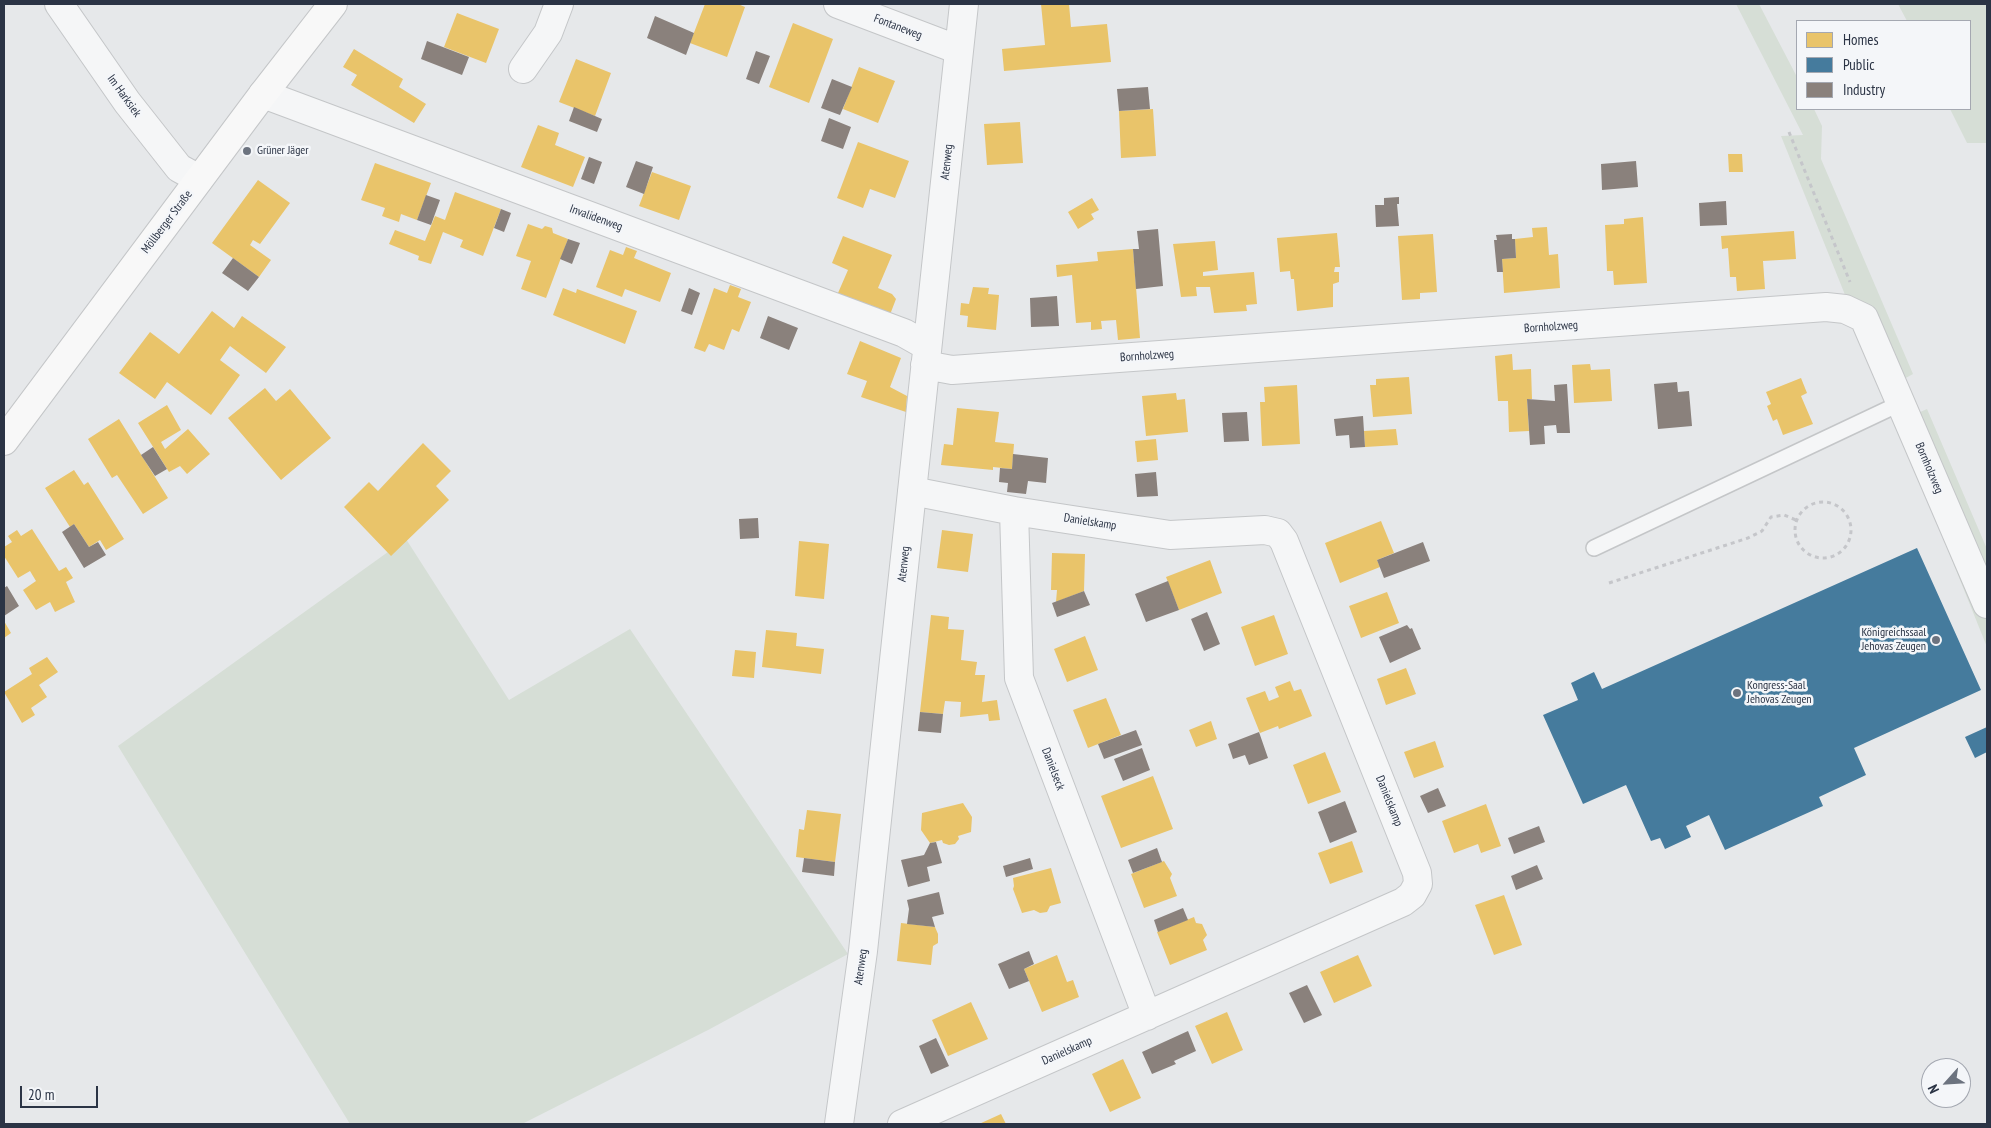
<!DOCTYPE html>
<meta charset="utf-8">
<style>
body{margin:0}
#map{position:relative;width:1991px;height:1128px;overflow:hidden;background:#e6e8ea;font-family:"PT Sans Narrow",sans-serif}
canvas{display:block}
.frame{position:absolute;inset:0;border:5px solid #2b3445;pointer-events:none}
.legend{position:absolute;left:1796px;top:20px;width:175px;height:90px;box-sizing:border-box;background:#f4f6f9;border:1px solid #a4a8b1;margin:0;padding:6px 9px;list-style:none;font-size:15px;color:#2b3445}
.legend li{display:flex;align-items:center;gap:10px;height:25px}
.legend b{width:25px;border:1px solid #a4a8b1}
.north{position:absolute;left:1921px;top:1058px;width:50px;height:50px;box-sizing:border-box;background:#f4f6f9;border:1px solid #a4a8b1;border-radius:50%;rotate:244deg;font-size:14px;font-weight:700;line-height:20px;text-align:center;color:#2b3445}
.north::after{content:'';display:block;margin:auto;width:18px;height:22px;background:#6c737f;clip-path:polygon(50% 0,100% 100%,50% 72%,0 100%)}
.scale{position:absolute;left:20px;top:1086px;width:78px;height:22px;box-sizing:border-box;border:2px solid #2b3445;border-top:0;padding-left:6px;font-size:15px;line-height:18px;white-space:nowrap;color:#2b3445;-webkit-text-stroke:4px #f4f6f9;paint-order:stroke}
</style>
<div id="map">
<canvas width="1991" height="1128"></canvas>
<div class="frame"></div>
<ul class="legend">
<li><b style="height:14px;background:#e9c46a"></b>Homes</li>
<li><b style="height:14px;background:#457b9d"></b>Public</li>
<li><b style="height:14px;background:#8a817c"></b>Industry</li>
</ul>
<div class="north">N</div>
<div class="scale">20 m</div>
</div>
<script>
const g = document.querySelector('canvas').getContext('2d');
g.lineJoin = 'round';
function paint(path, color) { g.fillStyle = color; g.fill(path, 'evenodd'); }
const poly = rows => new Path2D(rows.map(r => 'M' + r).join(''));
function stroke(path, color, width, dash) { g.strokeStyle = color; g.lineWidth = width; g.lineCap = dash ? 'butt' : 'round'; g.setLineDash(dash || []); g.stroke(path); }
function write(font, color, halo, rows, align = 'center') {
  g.font = font + ' "PT Sans Narrow",sans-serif'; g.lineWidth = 5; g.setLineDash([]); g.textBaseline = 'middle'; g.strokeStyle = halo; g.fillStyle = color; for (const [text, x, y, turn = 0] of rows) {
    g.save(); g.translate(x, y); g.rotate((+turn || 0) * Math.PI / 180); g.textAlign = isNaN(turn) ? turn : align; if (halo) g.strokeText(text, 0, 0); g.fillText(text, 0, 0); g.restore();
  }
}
paint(poly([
 [1736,4,1759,4,1797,77,1797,109,1814,109,1822,126,1821,159,1913,374,1904,379,1918,413,1927,409,1987,549,1987,647,1781,136,1803,135],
 [1898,4,1987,4,1987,143,1967,143,1950,109,1970,109,1970,21,1907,21],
 [406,539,509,700,630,629,848,954,710,1029,522,1124,350,1124,118,746]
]), '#d6ded6');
paint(poly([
 [705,4,738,4,745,7,727,57,690,43],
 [1041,4,1069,4,1071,27,1107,24,1111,62,1004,71,1002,49,1045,45],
 [457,13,499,29,486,63,444,47],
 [793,23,833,39,809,103,769,87],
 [354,49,403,79,399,87,426,104,414,123,351,85,357,75,343,67],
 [576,59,611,73,595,116,559,102],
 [859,67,895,81,878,123,843,109],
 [1153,109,1156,156,1121,158,1119,111],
 [1020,122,1023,163,987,165,984,124],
 [538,125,559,133,555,145,585,157,573,187,521,167],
 [858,142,909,161,895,198,870,189,863,208,837,198],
 [1728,154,1742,154,1743,172,1729,172],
 [375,163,431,183,417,220,401,214,399,222,382,216,385,208,361,200],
 [652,172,691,186,679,220,639,206],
 [258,180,290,203,260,244,253,240,250,245,271,260,259,277,212,243],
 [455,192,501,209,483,256,460,247,463,240,443,232,431,264,418,260,419,256,389,244,395,230,425,241,435,216,445,220],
 [1092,198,1099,210,1091,214,1094,219,1078,229,1068,212],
 [1643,217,1647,283,1614,285,1613,271,1607,271,1605,225,1624,224,1624,219],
 [528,224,542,229,545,226,552,228,553,233,568,239,546,298,521,289,531,261,516,256],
 [1547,227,1549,255,1558,254,1560,288,1504,293,1502,259,1516,258,1515,239,1533,237,1532,228],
 [1794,231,1796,259,1763,261,1765,289,1737,291,1736,277,1730,277,1728,248,1722,249,1721,236],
 [1337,233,1340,267,1335,267,1334,272,1339,272,1339,282,1333,284,1333,307,1297,311,1294,279,1291,279,1290,271,1280,272,1277,238],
 [1433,234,1437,292,1420,293,1420,299,1402,300,1398,236],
 [843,236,892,255,878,288,892,294,896,299,891,312,885,313,838,293,848,270,832,263],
 [1215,241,1218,270,1203,272,1203,276,1254,272,1257,304,1246,305,1247,311,1214,313,1210,287,1196,287,1197,296,1181,297,1173,244],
 [626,247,637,251,634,258,671,273,660,302,625,289,622,297,596,287,610,250,623,255],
 [1133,249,1140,338,1118,340,1116,320,1101,321,1102,329,1091,330,1091,322,1076,323,1072,275,1057,277,1056,265,1098,261,1097,252],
 [730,285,741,289,738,297,751,302,739,332,732,329,724,350,709,344,705,352,694,348,714,288,727,293],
 [973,287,989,288,988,294,999,295,996,330,967,327,968,316,960,315,961,303,969,304],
 [563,288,576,293,577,289,637,311,625,344,553,315],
 [212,311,234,328,242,316,286,347,266,373,230,346,220,360,240,375,211,415,167,382,155,399,119,373,150,332,179,354],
 [860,341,901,358,890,387,907,396,906,412,861,397,867,381,847,374],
 [1512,354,1513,370,1531,369,1532,399,1527,399,1529,431,1509,432,1508,401,1498,401,1495,356],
 [1590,364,1591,370,1610,369,1612,401,1574,403,1572,365],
 [1409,377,1412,414,1373,417,1370,385,1376,385,1376,379],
 [1801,378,1807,393,1801,396,1813,424,1783,435,1777,419,1773,421,1767,406,1771,404,1766,392],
 [1297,385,1300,444,1262,446,1260,402,1265,402,1264,387],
 [265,388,276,401,290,389,331,438,281,480,228,418],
 [1176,393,1177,400,1185,399,1188,432,1146,436,1142,396],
 [167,405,181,430,161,442,165,449,188,429,210,454,187,474,180,466,169,472,138,423],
 [957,408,999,412,995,442,1014,444,1012,469,993,467,993,470,941,465,944,444,953,445],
 [119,419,168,498,143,514,117,475,112,478,88,439],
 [1396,429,1398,445,1365,447,1364,431],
 [1156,439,1158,460,1137,462,1135,441],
 [423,443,451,471,436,486,449,500,391,556,344,507,369,482,378,491],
 [74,470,84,485,88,482,124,539,106,550,100,540,89,547,74,524,70,527,45,488],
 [1381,521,1394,553,1377,560,1380,567,1340,583,1325,543],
 [32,529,59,571,66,567,73,578,66,582,75,602,55,612,50,602,36,610,23,590,36,581,30,571,18,578,4,556,4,547,12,542,8,536,17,530,21,536],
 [942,530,973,534,968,572,937,568],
 [799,541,829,544,824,599,795,596],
 [1052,553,1085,554,1084,591,1056,602,1057,590,1051,590],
 [1210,560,1222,593,1179,610,1166,577],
 [1387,592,1399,623,1361,638,1349,606],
 [931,615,949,617,948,629,964,630,961,660,977,662,975,675,985,675,982,702,997,700,1000,720,989,721,988,714,960,717,961,702,945,701,943,714,920,712],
 [1274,615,1288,654,1255,666,1241,627],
 [4,621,11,633,4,638],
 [766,630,797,633,796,646,824,649,821,674,762,667],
 [1085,636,1098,670,1067,682,1054,649],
 [735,650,756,652,754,678,732,676],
 [47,657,58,672,39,685,47,697,31,708,35,715,22,723,4,692,32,674,29,668],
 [1406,668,1416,694,1386,705,1377,679],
 [1290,681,1294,691,1301,689,1312,716,1279,729,1278,726,1260,733,1246,698,1265,691,1269,701,1279,697,1275,687],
 [1106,698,1121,735,1088,748,1073,710],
 [1211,721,1217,739,1196,747,1189,730],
 [1435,741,1444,767,1414,778,1404,752],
 [1325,752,1341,792,1308,804,1293,765],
 [1153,776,1173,829,1121,848,1101,796],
 [963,803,972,817,971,832,958,836,959,839,955,844,949,845,943,843,942,840,930,843,921,830,922,813],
 [1486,804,1501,846,1481,853,1478,844,1454,853,1442,821],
 [807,810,841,814,835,862,796,857,799,829,804,830],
 [1352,841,1363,872,1330,884,1318,853],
 [1164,861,1172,874,1170,878,1177,896,1144,908,1131,874],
 [1051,868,1061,903,1050,906,1047,912,1040,913,1034,910,1022,913,1013,889,1014,886,1013,878],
 [1504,895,1522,945,1494,955,1475,905],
 [1194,917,1196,923,1202,924,1207,935,1203,940,1207,950,1170,965,1157,932],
 [901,923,935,927,938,934,938,943,933,946,931,965,897,961],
 [1057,955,1067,982,1073,980,1079,997,1042,1012,1024,969],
 [1358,955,1372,986,1334,1003,1320,972],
 [971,1002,988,1039,948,1056,932,1020],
 [1227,1012,1243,1050,1212,1064,1195,1026],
 [1123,1059,1141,1098,1110,1112,1092,1074],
 [1001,1114,1006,1124,979,1124]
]), '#e9c46a');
paint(poly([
 [1917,548,1981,690,1854,748,1866,775,1819,797,1823,806,1725,850,1709,815,1686,826,1691,837,1665,849,1660,838,1651,841,1626,785,1583,804,1543,715,1578,700,1571,683,1594,672,1602,689],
 [1987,727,1987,752,1975,758,1965,737]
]), '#457b9d');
paint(poly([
 [655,16,694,33,686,55,647,38],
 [427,41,469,57,462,75,421,59],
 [756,51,770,56,759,84,746,79],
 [832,79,852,87,840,115,821,108],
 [1148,87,1150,109,1119,111,1117,89],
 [574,107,602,119,597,132,569,121],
 [829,118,851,127,843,149,821,141],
 [589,157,602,162,594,184,581,179],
 [636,161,653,167,644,194,626,187],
 [1636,161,1638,187,1602,190,1601,164],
 [426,195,440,200,431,225,417,220],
 [1399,197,1399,204,1397,204,1399,226,1376,227,1375,205,1384,205,1384,198],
 [1726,201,1727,225,1700,226,1699,203],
 [501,209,511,213,504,232,494,228],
 [1158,229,1163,286,1136,289,1133,249,1139,249,1137,231],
 [1512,234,1512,239,1515,239,1516,258,1502,259,1503,272,1497,272,1494,240,1497,240,1496,235],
 [568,239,580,243,572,264,560,259],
 [233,258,259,277,248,291,222,273],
 [689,288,700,293,692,315,681,311],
 [1057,296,1059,326,1031,327,1030,298],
 [768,316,798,328,789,350,760,338],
 [1677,382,1678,392,1689,391,1692,426,1658,429,1654,384],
 [1567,384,1570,433,1557,433,1556,425,1544,426,1545,444,1530,445,1527,399,1555,401,1554,385],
 [1247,412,1249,441,1224,442,1222,413],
 [1363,416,1365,447,1350,448,1349,435,1336,436,1334,419],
 [153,447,167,469,155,476,141,455],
 [1013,454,1048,458,1046,483,1028,481,1026,494,1007,492,1008,483,999,482,1000,468,1012,469],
 [1156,472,1158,496,1137,497,1135,474],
 [758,518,759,538,740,539,739,519],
 [74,524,89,547,98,542,106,555,84,568,62,532],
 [1423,542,1430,561,1384,578,1377,560],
 [1168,581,1179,610,1146,622,1135,594],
 [7,586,19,606,4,616,4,588],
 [1084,591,1090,605,1057,617,1052,603],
 [1207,612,1220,644,1204,651,1191,619],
 [1407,625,1410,629,1412,628,1421,649,1390,663,1379,637],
 [920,712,943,714,941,733,918,731],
 [1136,730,1142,745,1104,759,1098,744],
 [1259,732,1268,758,1249,765,1245,755,1233,759,1228,744],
 [1142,748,1150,770,1123,781,1114,759],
 [1438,788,1446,806,1428,813,1420,796],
 [1345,801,1357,832,1330,843,1318,812],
 [1539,826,1545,842,1514,854,1508,838],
 [936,842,942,863,927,867,930,881,908,887,901,860,924,855,930,843],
 [1157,848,1162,862,1133,873,1128,860],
 [804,858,835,862,834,876,802,872],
 [1030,858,1033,869,1006,877,1003,866],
 [1537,865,1543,879,1516,890,1511,876],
 [939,892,944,914,932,917,935,927,907,924,909,909,907,900],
 [1183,908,1188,920,1158,932,1154,920],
 [1029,951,1034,964,1024,969,1029,981,1009,989,998,964],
 [1307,985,1322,1015,1304,1023,1289,993],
 [1188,1031,1196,1051,1174,1061,1176,1064,1152,1074,1142,1052],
 [936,1038,949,1066,931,1074,919,1046]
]), '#8a817c');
const lane = poly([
 [1594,548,1901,403]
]);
const street = poly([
 [59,4,127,102,179,168,199,179],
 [838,4,959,50],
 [523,69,548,33,559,4],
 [263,94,904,333,927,346],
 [925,365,952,370,1826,307,1845,309,1864,318,1987,604],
 [1014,511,1019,678,1147,1016],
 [839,1124,863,951,964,4],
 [902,1124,1403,902,1412,895,1418,884,1417,873,1284,541,1278,533,1265,530,1170,535,1014,511,912,491]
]);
const secondary = poly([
 [4,441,263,94,333,4]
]);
stroke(lane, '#c4c6c8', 18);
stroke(street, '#c4c6c8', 30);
stroke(secondary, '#c4c6c8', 30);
stroke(poly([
 [1789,132,1850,282],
 '1795 530a28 28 0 1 1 56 0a28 28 0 1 1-56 0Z',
 [1609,583,1748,538,1762,531,1771,517,1784,515,1796,520]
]), '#c5c6ca', 3, [4, 4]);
stroke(lane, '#f5f6f7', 15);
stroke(street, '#f5f6f7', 28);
stroke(secondary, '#f8f8f8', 28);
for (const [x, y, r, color] of [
 [247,151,5,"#6c737f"],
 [1936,640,5,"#6c737f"],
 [1737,693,5,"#6c737f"]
]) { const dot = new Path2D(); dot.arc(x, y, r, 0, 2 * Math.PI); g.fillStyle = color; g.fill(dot); stroke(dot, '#f4f6f9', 2); }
write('12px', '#2b3445', '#f4f6f9', [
 ["Fontaneweg",898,27,21],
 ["Im Harksiek",124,96,54],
 ["Atenweg",947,162,-84],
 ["Invalidenweg",596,218,20],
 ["Möllberger Straße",167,222,-53],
 ["Bornholzweg",1551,327,-4],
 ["Bornholzweg",1147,356,-4],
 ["Bornholzweg",1929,468,67],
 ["Danielskamp",1090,522,9],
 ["Atenweg",904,564,-84],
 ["Danielseck",1053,769,69],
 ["Danielskamp",1389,801,68],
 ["Atenweg",861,967,-82],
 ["Danielskamp",1067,1051,-24]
]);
write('12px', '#2b3445', '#f4f6f9', [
 ["Grüner Jäger",257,151],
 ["Königreichssaal",1926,633,"right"],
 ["Jehovas Zeugen",1926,647,"right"],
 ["Kongress-Saal",1747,686],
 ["Jehovas Zeugen",1747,700]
], 'left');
</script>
